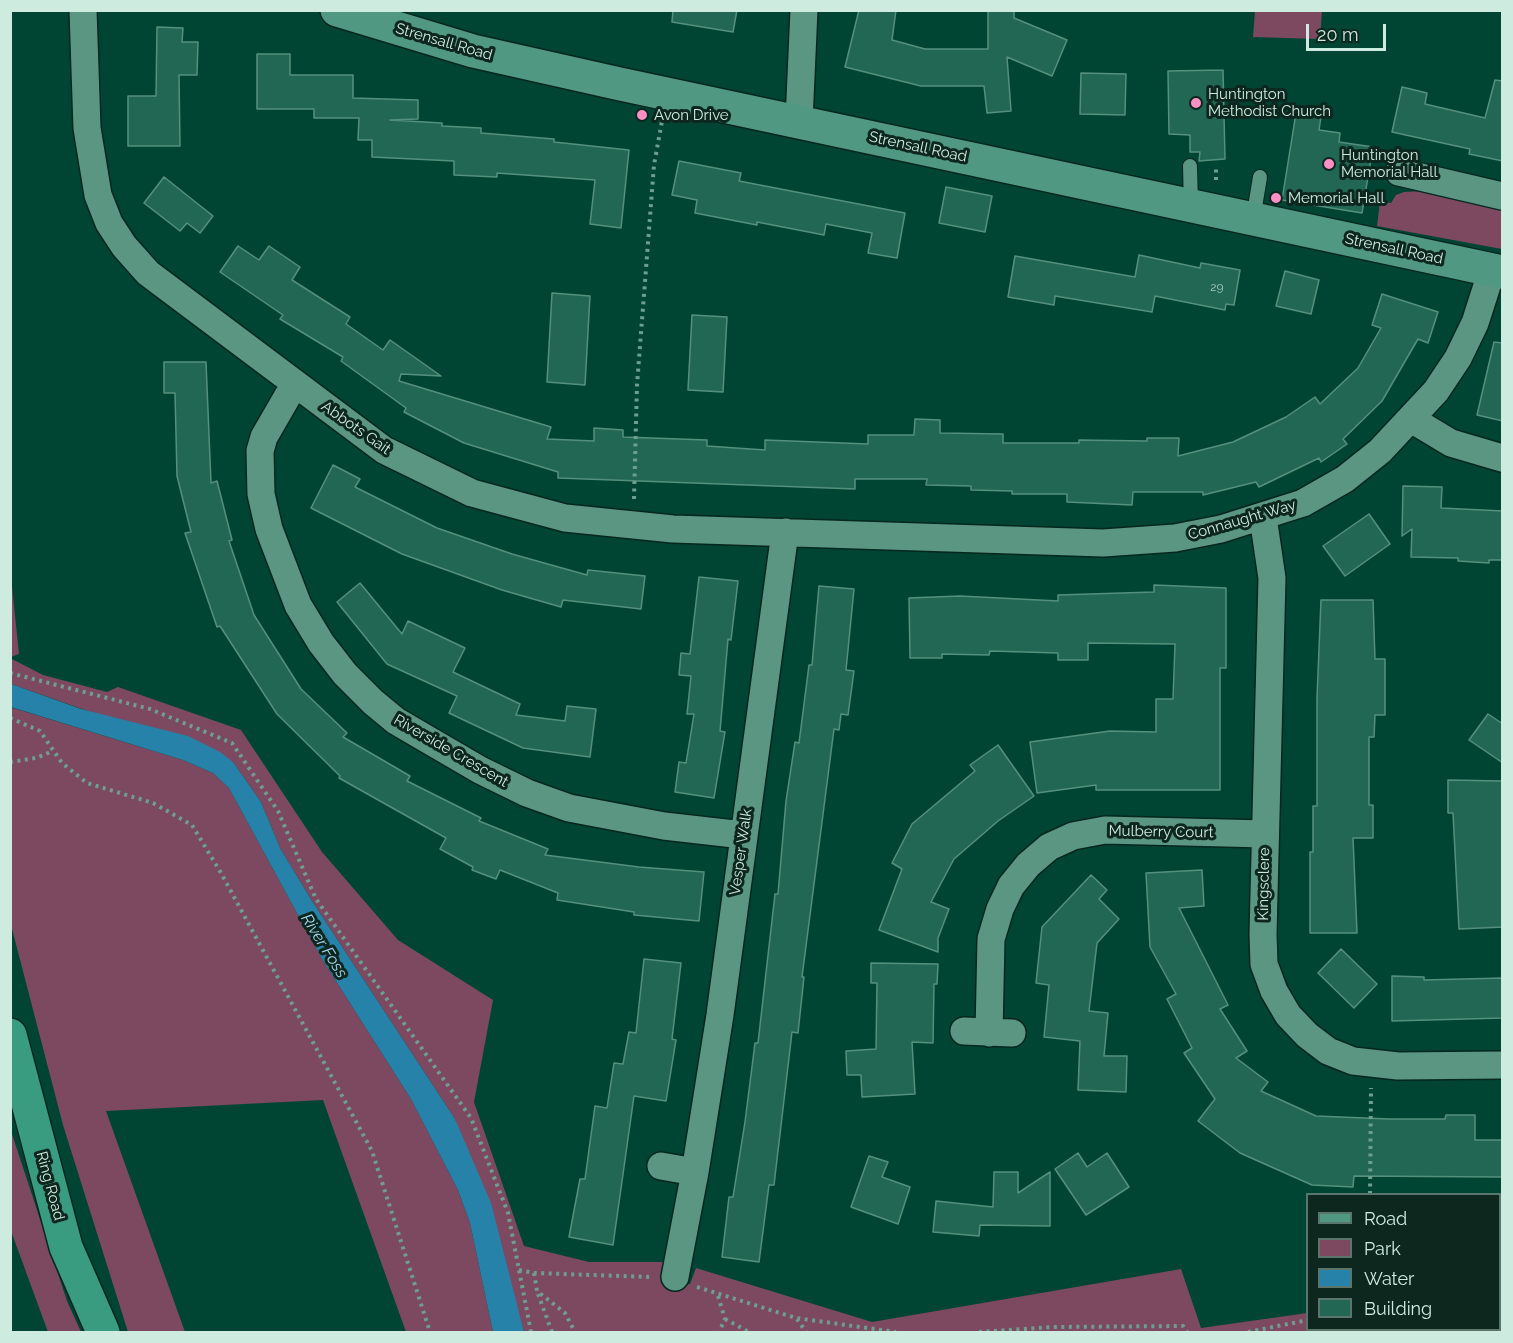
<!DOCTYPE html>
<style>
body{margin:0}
#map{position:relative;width:1513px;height:1343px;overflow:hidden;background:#004534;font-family:Raleway,sans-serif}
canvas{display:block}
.frame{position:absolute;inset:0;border:12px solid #ceebe0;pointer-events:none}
.legend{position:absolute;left:1306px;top:1193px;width:195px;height:138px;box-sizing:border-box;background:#0d261e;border:2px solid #5a756c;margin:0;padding:8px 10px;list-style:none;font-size:18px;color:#ceebe0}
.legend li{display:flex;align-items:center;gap:12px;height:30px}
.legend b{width:30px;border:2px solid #5a756c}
.scale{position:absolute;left:1306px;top:24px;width:80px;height:27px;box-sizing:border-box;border:3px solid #ceebe0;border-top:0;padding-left:8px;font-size:18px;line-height:21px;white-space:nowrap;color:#ceebe0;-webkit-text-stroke:4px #0d261e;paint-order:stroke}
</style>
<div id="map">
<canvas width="1513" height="1343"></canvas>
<div class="frame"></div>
<ul class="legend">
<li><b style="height:8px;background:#519882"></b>Road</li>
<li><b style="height:16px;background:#7c4961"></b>Park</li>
<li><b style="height:16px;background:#2682a8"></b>Water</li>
<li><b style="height:16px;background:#226754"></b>Building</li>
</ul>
<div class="scale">20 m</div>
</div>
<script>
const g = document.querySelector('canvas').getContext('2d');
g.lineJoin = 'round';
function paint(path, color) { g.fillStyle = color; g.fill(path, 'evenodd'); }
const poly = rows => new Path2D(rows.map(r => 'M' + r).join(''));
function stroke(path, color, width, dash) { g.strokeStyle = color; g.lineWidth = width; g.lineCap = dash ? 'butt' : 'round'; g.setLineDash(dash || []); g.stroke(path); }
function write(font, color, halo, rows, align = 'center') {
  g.font = font + ' Raleway,sans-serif'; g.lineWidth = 6; g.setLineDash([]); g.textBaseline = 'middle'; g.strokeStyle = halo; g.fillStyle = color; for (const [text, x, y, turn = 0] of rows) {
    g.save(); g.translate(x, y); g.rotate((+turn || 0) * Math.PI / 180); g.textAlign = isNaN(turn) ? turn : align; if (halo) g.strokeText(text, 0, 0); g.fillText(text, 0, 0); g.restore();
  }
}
paint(poly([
 [1255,11,1322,11,1320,39,1253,37],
 [1424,191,1502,208,1502,249,1377,226,1380,202,1391,203,1396,195,1404,192],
 [11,577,19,654,11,657],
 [10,658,43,675,107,692,118,687,241,730,322,852,398,940,493,1000,474,1102,524,1246,589,1262,664,1262,675,1286,690,1284,696,1268,872,1322,1181,1269,1201,1328,1307,1313,1308,1330,1500,1330,1500,1304,1502,1303,1502,1332,524,1332,455,1119,312,901,280,848,261,802,233,762,11,684],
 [10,707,183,760,213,773,229,788,322,959,411,1099,458,1190,470,1223,493,1332,406,1332,323,1100,106,1111,185,1332,128,1332,63,1125,11,925],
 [10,1128,67,1301,81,1332,48,1332,11,1231]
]), '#7c4961');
paint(poly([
 [11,684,81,709,188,736,220,752,233,762,261,802,280,848,312,901,455,1119,491,1203,524,1332,493,1332,470,1223,458,1190,411,1099,322,959,229,788,213,773,183,760,11,707]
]), '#2682a8');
const building = poly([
 [673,10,737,10,733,32,672,22,673,10],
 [859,10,896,10,892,40,925,49,988,49,988,10,1014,10,1014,18,1067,40,1052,76,1007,57,1011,111,987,113,984,86,921,86,845,67,859,10],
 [157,27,183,28,182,42,198,42,197,75,179,75,180,146,128,146,128,96,156,96,157,27],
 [257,54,290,54,290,75,353,75,353,98,418,100,418,119,390,120,442,123,442,126,481,128,481,133,554,139,554,142,629,150,621,228,590,224,595,180,497,173,497,177,454,175,454,161,372,157,372,140,358,140,359,118,314,118,314,109,257,109,257,54],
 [1223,70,1225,159,1199,161,1200,152,1190,152,1190,135,1169,134,1168,71,1223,70],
 [1081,73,1126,74,1125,115,1080,114,1081,73],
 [1495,80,1503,81,1503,161,1469,154,1470,149,1392,132,1402,87,1427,93,1425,104,1485,118,1495,80],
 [1296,113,1321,117,1319,130,1340,133,1339,142,1373,147,1362,213,1282,200,1296,113],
 [679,161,741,173,739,181,905,213,897,258,868,253,872,233,826,224,824,235,757,222,757,225,695,213,697,200,672,195,679,161],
 [164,177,213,216,200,233,187,223,180,231,144,203,164,177],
 [946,187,992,196,985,232,939,223,946,187],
 [238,246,259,260,269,246,300,267,292,280,350,317,346,324,383,350,390,340,441,376,401,374,399,381,551,427,547,439,594,441,594,428,623,430,623,437,707,440,707,446,765,450,765,440,868,444,868,435,914,435,915,419,940,420,940,433,1003,434,1003,443,1079,443,1079,440,1147,441,1147,438,1179,438,1178,456,1233,442,1286,417,1315,397,1320,404,1358,368,1381,328,1372,325,1382,294,1438,312,1428,343,1418,339,1382,401,1343,439,1347,444,1321,462,1319,458,1259,487,1256,482,1203,495,1203,492,1133,492,1132,505,1067,502,1067,494,1012,494,1012,491,971,490,971,486,926,485,927,479,855,479,855,489,558,478,558,472,464,443,404,412,406,408,341,361,343,357,280,319,283,315,220,272,238,246],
 [1139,255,1200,268,1201,263,1240,270,1234,305,1226,304,1225,310,1155,296,1152,312,1055,296,1054,305,1008,297,1015,256,1135,277,1139,255],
 [1285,271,1319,280,1311,314,1276,306,1285,271],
 [552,293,590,296,585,385,547,382,552,293],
 [692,315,727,317,723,392,688,390,692,315],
 [1494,342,1503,343,1503,421,1477,415,1494,342],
 [164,362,206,362,211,483,217,481,232,540,229,541,254,615,301,689,347,733,343,737,410,776,407,781,481,818,479,821,548,849,545,855,639,867,704,872,699,921,634,915,634,912,557,900,558,893,500,870,496,879,472,870,473,867,440,849,446,838,339,778,340,776,277,714,220,626,217,627,185,533,191,532,177,476,175,393,164,393,164,362],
 [333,465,360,479,355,487,437,528,512,554,587,575,588,570,645,576,641,609,563,600,561,607,502,590,402,554,311,508,333,465],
 [1403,486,1442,487,1441,508,1503,511,1503,560,1489,560,1489,563,1458,561,1458,558,1411,557,1412,529,1402,536,1403,486],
 [1369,514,1390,544,1345,576,1323,546,1369,514],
 [699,577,738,581,731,640,728,639,720,731,725,732,714,798,675,792,679,762,686,763,694,714,687,714,691,676,679,675,681,653,690,654,699,577],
 [360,583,402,634,408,621,465,648,453,672,520,704,516,715,565,721,567,706,596,709,590,757,523,748,449,713,457,696,387,664,337,602,360,583],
 [1154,585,1226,588,1226,668,1220,668,1220,790,1096,790,1096,785,1037,793,1030,742,1110,731,1156,732,1156,699,1173,699,1175,644,1088,643,1088,660,1058,660,1058,653,990,651,989,655,942,654,942,658,910,658,909,598,960,596,1058,601,1058,595,1154,592,1154,585],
 [819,586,854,589,846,670,854,671,848,715,841,714,839,730,834,729,802,977,804,977,798,1033,792,1032,774,1185,769,1185,759,1262,722,1257,729,1197,733,1197,745,1122,755,1043,758,1043,775,894,778,894,786,801,795,742,799,743,809,665,812,665,819,586],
 [1321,600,1373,600,1375,659,1385,659,1385,715,1375,715,1374,737,1369,737,1369,805,1373,805,1373,838,1353,838,1357,933,1310,933,1310,852,1313,852,1313,806,1317,806,1317,698,1321,600],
 [1488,714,1503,724,1503,763,1469,740,1488,714],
 [998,745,1034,796,998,821,954,859,931,902,949,909,938,938,938,952,879,930,902,869,892,863,912,824,975,771,970,765,998,745],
 [1448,780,1502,781,1503,927,1459,929,1453,813,1448,813,1448,780],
 [1202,870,1204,906,1179,908,1228,1005,1220,1009,1247,1051,1236,1058,1268,1082,1261,1091,1316,1116,1389,1119,1445,1119,1446,1115,1475,1115,1475,1140,1503,1140,1503,1177,1354,1176,1353,1187,1312,1185,1240,1153,1198,1121,1215,1099,1184,1053,1192,1048,1167,999,1176,994,1150,947,1146,873,1202,870],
 [1091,875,1107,890,1099,899,1119,919,1097,943,1089,1011,1108,1013,1104,1056,1127,1056,1126,1092,1078,1090,1080,1041,1044,1037,1049,985,1036,983,1042,927,1091,875],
 [1341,949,1377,984,1354,1008,1318,973,1341,949],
 [644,959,681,963,672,1039,676,1040,666,1101,634,1096,613,1245,569,1237,580,1179,585,1179,595,1106,607,1108,614,1063,623,1064,629,1032,636,1033,644,959],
 [871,963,938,964,937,984,934,984,933,1043,912,1042,915,1094,862,1097,861,1075,847,1075,846,1051,876,1049,877,983,871,983,871,963],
 [1392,976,1424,977,1424,980,1503,978,1503,1018,1392,1021,1392,976],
 [1078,1153,1087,1167,1107,1153,1129,1187,1086,1215,1055,1169,1078,1153],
 [869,1156,888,1162,882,1177,910,1187,898,1224,851,1207,869,1156],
 [994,1172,1018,1172,1018,1193,1050,1172,1050,1226,980,1225,979,1236,933,1232,936,1201,993,1207,994,1172]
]);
paint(building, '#226754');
stroke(building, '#55907d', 1.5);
const lane = poly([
 [1190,166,1191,206],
 [1253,219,1260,177]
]);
const street = poly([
 [83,10,87,128,98,195,109,223,124,246,148,273,384,450,472,493,565,518,673,529,1103,543,1175,538,1221,529,1303,503,1345,479,1380,451,1436,391,1458,358,1475,323,1492,270],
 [799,121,804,10],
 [1399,172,1502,196],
 [294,385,264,437,260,451,261,494,269,529,298,605,321,643,345,674,373,702,396,721,480,770,527,793,569,808,664,826,743,835],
 [1411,419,1451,443,1502,458],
 [1263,517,1272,578,1263,934,1264,964,1274,991,1288,1015,1307,1035,1328,1051,1353,1061,1398,1066,1502,1065],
 [964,1031,1012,1033],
 [989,1033,991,939,1000,909,1011,886,1028,865,1049,847,1073,836,1105,830,1265,834],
 [661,1166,695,1172],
 [675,1277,695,1172,720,1015,785,532]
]);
const secondary = poly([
 [337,10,473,51,620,84,1502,272]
]);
const highway = poly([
 [10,1035,66,1247,103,1332]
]);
stroke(lane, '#06271e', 16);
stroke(street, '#06271e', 30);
stroke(secondary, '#06271e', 36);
stroke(highway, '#06271e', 36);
stroke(poly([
 [1216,180,1216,169],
 [634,499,637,385,654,165,662,121],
 [10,673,150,709,232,743,278,811,316,899,471,1118,508,1213,531,1332],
 [10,718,40,731,62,763,87,783,153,803,192,825,221,873,372,1151,430,1332],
 [10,762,36,758,53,751],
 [1370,1194,1371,1088],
 [519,1270,534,1273,650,1277],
 [534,1273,537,1291,565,1313,575,1332],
 [697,1287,796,1318,896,1332],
 [538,1294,552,1332],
 [718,1296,725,1319,719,1332],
 [725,1319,749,1332],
 [797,1319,806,1332],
 [1391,1330,1448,1332],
 [979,1332,1053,1327,1183,1326,1187,1332],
 [1248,1332,1308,1320],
 [1357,1332,1372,1330]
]), '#6e9e90', 4, [3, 4.5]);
stroke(lane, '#5b9683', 14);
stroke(street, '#5b9683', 27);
stroke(secondary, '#519882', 33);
stroke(highway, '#399c80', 33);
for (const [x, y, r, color] of [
 [1196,103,6,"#fc8fc3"],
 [642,115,6,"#fc8fc3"],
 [1329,164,6,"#fc8fc3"],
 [1276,198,6,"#fc8fc3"]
]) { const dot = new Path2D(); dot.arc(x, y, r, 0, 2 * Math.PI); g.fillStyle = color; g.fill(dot); stroke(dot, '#0d261e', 2); }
write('12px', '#a3cabd', null, [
 ["29",1217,287]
]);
write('15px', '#ceebe0', '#0d261e', [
 ["Strensall Road",444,42,16],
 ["Strensall Road",918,147,12],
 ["Strensall Road",1394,249,12],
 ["Abbots Gait",356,428,35],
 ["Connaught Way",1242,520,-16],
 ["Riverside Crescent",451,751,30],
 ["Mulberry Court",1161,832,1],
 ["Vesper Walk",741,852,-82],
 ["Kingsclere",1264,884,-89],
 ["Ring Road",50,1186,75]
]);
write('15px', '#ceebe0', '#0d261e', [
 ["Huntington",1208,94],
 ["Methodist Church",1208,111],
 ["Avon Drive",654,115],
 ["Huntington",1341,155],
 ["Memorial Hall",1341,172],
 ["Memorial Hall",1288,198]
], 'left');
write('italic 16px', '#a5d7f1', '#0d261e', [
 ["River Foss",324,946,58]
]);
</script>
